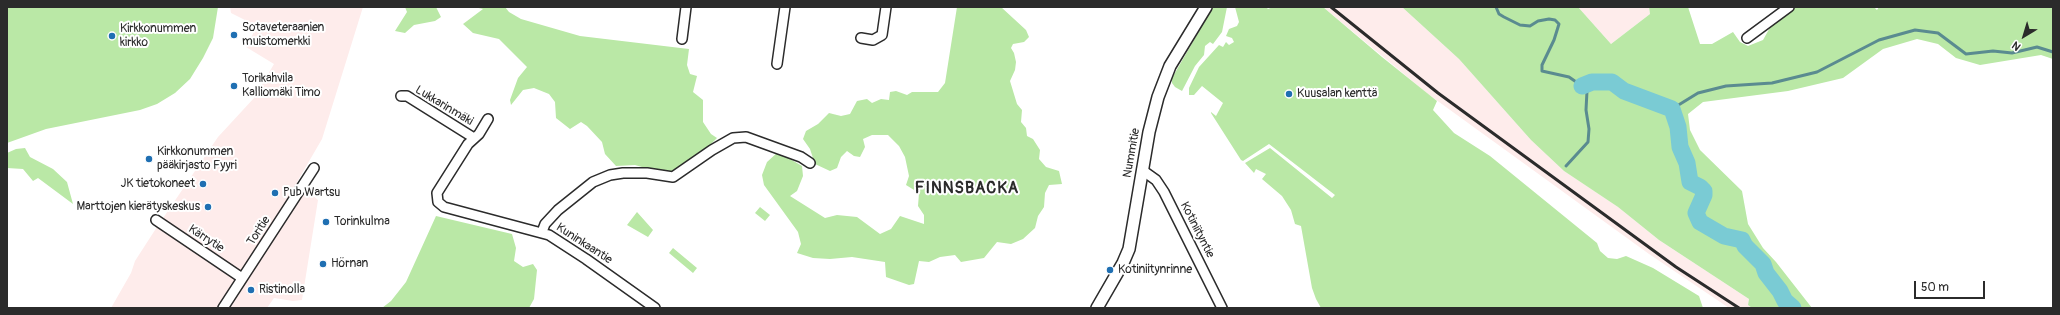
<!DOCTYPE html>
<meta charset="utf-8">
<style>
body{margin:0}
#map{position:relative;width:2060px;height:315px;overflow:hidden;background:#fff;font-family:Pangolin,sans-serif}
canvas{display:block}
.frame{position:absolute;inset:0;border:8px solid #2b2b2b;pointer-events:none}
.north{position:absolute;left:2004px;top:16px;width:40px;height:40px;-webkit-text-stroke:3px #fff;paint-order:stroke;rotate:218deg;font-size:11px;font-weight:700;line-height:16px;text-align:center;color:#2b2b2b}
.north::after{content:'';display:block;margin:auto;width:14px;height:18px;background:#2b2b2b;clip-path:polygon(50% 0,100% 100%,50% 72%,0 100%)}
.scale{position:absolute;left:1914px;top:281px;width:71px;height:18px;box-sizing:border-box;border:2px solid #2b2b2b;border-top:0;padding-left:5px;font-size:12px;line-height:14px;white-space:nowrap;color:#2b2b2b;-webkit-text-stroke:3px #fff;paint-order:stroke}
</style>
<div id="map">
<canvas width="2060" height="315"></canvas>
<div class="frame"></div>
<div class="north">N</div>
<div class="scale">50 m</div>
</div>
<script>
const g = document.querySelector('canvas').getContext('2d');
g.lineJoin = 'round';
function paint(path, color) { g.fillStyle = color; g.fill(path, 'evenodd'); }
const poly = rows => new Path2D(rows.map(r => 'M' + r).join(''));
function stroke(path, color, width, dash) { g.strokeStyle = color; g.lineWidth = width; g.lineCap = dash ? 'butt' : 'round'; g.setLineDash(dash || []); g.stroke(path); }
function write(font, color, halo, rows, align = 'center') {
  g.font = font + ' Pangolin,sans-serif'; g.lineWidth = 4; g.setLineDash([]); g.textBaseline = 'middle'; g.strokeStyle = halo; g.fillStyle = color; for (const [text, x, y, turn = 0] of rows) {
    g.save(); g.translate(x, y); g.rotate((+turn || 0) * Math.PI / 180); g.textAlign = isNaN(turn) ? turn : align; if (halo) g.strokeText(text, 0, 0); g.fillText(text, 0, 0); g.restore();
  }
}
paint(poly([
 [230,7,363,7,322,139,297,182,318,200,302,300,293,301,274,298,267,308,111,308,131,273,135,261,155,230,218,137,254,98,274,64,246,47,257,26,231,13],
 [1323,7,1402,7,1459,59,1531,140,1564,171,1618,207,1659,240,1749,299,1748,305,1752,308,1729,308,1649,254,1428,94],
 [1578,7,1649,7,1650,14,1611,44]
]), '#feeceb');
paint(poly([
 [7,7,218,7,213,38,203,58,190,79,175,93,157,104,140,110,46,129,7,143],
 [405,7,436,7,441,17,435,21,414,25,405,33,395,31,407,12],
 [474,7,505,7,509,12,521,19,580,36,689,49,687,65,690,74,697,76,693,92,703,100,703,122,711,134,717,138,697,158,672,172,656,171,635,165,616,166,605,154,602,142,587,126,581,122,570,129,556,118,555,102,549,94,534,88,523,90,511,105,510,100,518,78,527,67,499,39,473,33,463,24,483,9],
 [957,7,1001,7,1026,30,1029,37,1024,42,1013,44,1011,48,1014,53,1016,62,1015,70,1010,81,1017,104,1022,110,1021,122,1026,128,1027,136,1033,139,1040,150,1039,159,1046,167,1059,171,1062,184,1049,185,1045,193,1044,207,1038,216,1035,228,1023,239,1011,244,997,242,984,258,961,262,955,255,940,257,929,262,919,261,914,284,909,285,886,277,885,262,852,257,830,259,813,258,797,253,801,244,798,232,764,185,762,175,767,162,778,152,802,166,803,176,797,191,790,196,825,218,837,215,857,217,880,234,891,229,900,216,924,224,924,215,918,206,919,193,906,185,909,176,905,157,899,146,888,135,872,135,863,139,865,147,860,157,854,156,847,151,841,157,837,168,830,171,815,164,810,149,803,139,806,131,818,124,829,113,841,116,850,114,857,101,867,99,872,103,881,99,889,100,890,92,896,91,907,95,912,92,938,92,945,83],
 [1213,7,1227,7,1222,32,1213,44,1210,42,1205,46,1204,55,1195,66,1182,91,1175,87,1172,83,1172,78],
 [1235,7,1266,7,1268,9,1273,7,1323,7,1382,57,1437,101,1433,110,1454,133,1490,156,1597,243,1600,251,1608,258,1617,259,1626,256,1653,268,1699,296,1703,308,1321,308,1316,299,1312,288,1301,226,1295,224,1291,210,1282,196,1262,179,1266,174,1256,169,1254,173,1245,163,1270,148,1332,198,1335,195,1269,144,1243,161,1241,160,1211,113,1211,112,1216,116,1223,103,1202,86,1194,95,1189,95,1189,88,1199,67,1219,45,1223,47,1226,42,1229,45,1234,42,1232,38,1226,36,1229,29,1237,26,1239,22],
 [1402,7,1578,7,1611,44,1650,14,1649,7,1688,7,1700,44,1712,44,1733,32,1740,42,1748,46,1763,40,1772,24,1796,7,1874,7,1877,10,1879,7,2053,7,2053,59,2041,55,1980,65,1956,58,1938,44,1917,39,1883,49,1843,78,1788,91,1703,102,1688,114,1690,130,1700,150,1742,191,1748,224,1763,248,1776,262,1812,308,1752,308,1748,305,1749,299,1659,240,1618,207,1564,171,1531,140,1459,59],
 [25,148,30,157,53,169,67,182,73,204,38,178,33,181,23,169,7,168,7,153,16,149],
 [760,207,770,215,765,221,755,213],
 [637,212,653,230,648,237,627,225],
 [436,216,512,234,516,248,514,261,523,267,533,264,537,270,534,299,529,308,382,308,391,301,406,282],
 [673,248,697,268,693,273,669,253]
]), '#bae8a6');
stroke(poly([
 [1496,7,1499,14,1504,17,1520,25,1530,26,1538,21,1549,19,1555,20,1559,24,1554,40,1542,65,1542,71,1569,77,1582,86,1587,91,1586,110,1589,129,1588,142,1566,166],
 [1672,109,1698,93,1726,86,1772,83,1817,72,1879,40,1915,30,1938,33,1966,54,1993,51,2012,53,2037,47,2053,52]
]), '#5a8b90', 3);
stroke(poly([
 [1582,86,1592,82,1612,82,1624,91,1672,109,1678,127,1680,147,1687,163,1690,182,1700,187,1704,191,1704,195,1696,213,1700,222,1724,236,1742,240,1745,246,1763,264,1766,273,1780,291,1785,301,1793,308]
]), '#7acbd4', 17);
const minor = poly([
 [861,38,873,40,882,35,886,7],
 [1747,38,1789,7],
 [682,39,686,7],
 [777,64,785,7],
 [401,96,407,96,474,138],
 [488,119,479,134,468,144,437,193,438,202,444,207,549,235,586,259,655,308],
 [1142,170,1156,180,1164,192,1222,308],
 [156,220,242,278],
 [542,232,545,224,558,210,593,182,610,175,623,173,647,173,673,177,712,150,733,138,746,137,801,157,810,163],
 [223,308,314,168]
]);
const tertiary = poly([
 [1097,308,1123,263,1129,249,1149,132,1158,97,1170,66,1206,7]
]);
stroke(minor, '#2b2b2b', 12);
stroke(tertiary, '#2b2b2b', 14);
stroke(minor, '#fff', 9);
stroke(tertiary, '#fff', 11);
stroke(poly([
 [1331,7,1438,93,1676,267,1739,308]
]), '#2b2b2b', 3);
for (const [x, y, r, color] of [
 [234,35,4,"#1f6fb2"],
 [112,36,4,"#1f6fb2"],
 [234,86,4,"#1f6fb2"],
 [1289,94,4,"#1f6fb2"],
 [149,159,4,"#1f6fb2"],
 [203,184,4,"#1f6fb2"],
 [275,193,4,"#1f6fb2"],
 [208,207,4,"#1f6fb2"],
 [326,222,4,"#1f6fb2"],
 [323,264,4,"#1f6fb2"],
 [1110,270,4,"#1f6fb2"],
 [251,290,4,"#1f6fb2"]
]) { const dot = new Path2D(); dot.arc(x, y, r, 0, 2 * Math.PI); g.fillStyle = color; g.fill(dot); stroke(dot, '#fff', 1.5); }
write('12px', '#2b2b2b', '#fff', [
 ["Sotaveteraanien",242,28],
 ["muistomerkki",242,42],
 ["Kirkkonummen",120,29],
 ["kirkko",120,43],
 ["Torikahvila",242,79],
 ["Kalliomäki Timo",242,93],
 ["Kuusalan kenttä",1297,94],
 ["Kirkkonummen",157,152],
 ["pääkirjasto Fyyri",157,166],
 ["JK tietokoneet",195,184,"right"],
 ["Pub Wartsu",283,193],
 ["Marttojen kierätyskeskus",200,207,"right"],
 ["Torinkulma",334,222],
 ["Hörnan",331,264],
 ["Kotiniitynrinne",1118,270],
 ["Ristinolla",259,290]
], 'left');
write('12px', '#2b2b2b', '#fff', [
 ["Lukkarinmäki",444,106,31],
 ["Nummitie",1132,153,-80],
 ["Kotiniityntie",1197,230,63],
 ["Toritie",259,231,-57],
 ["Kärrytie",206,239,33],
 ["Kuninkaantie",584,244,33]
]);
g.letterSpacing = '1px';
write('bold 16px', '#2b2b2b', '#fff', [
 ["FINNSBACKA",967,189]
]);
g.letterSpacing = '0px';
</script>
